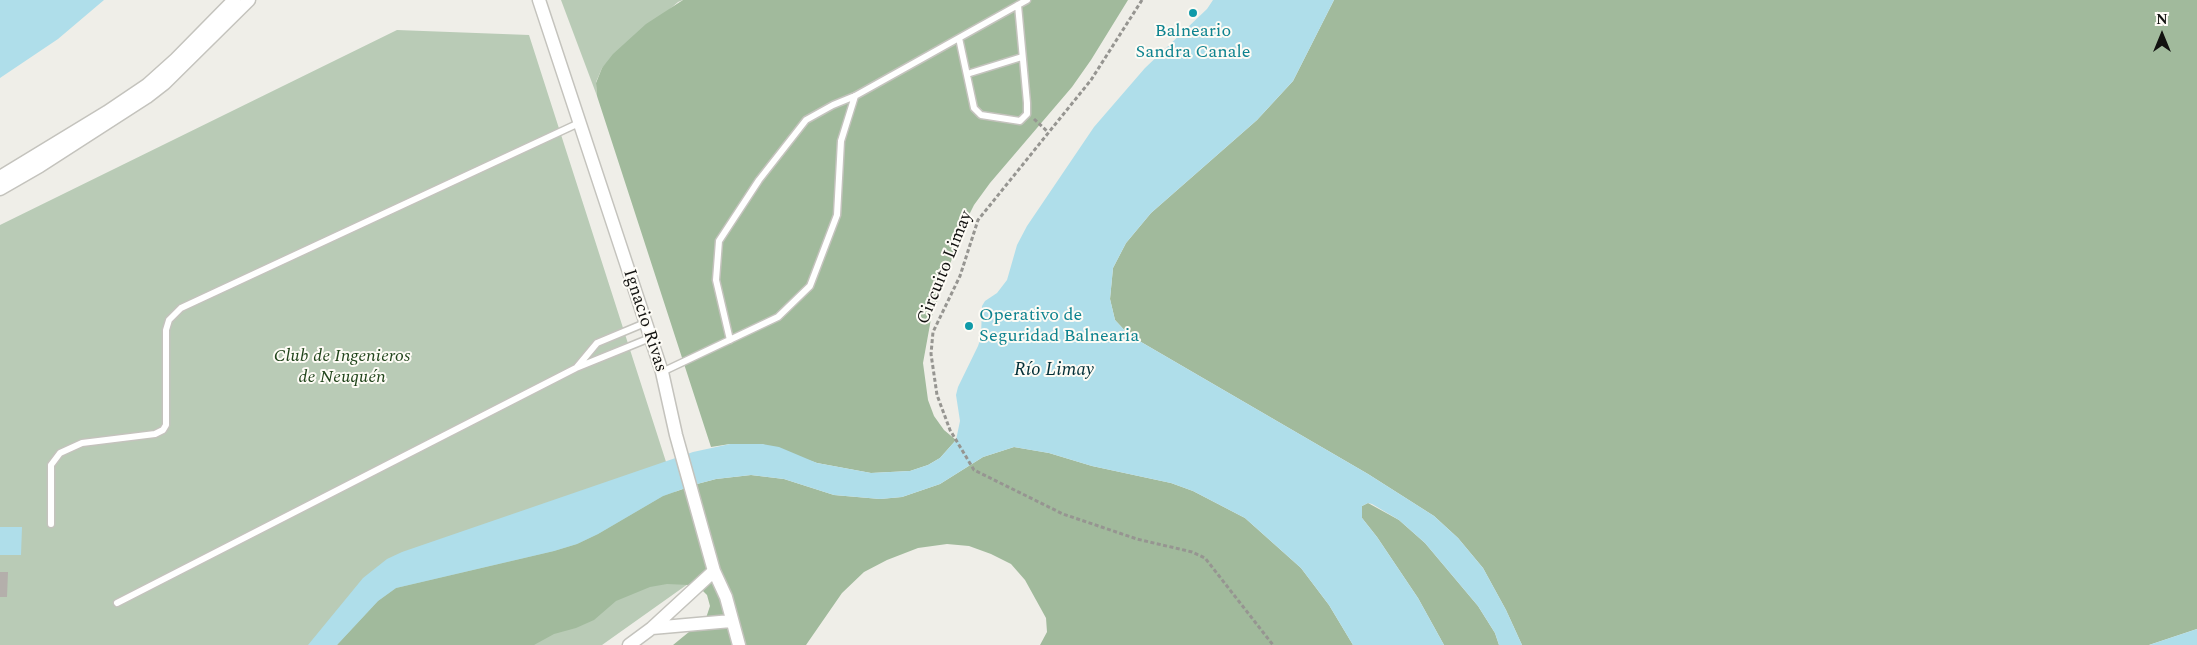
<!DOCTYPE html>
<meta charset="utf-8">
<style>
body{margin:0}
#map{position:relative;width:2197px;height:645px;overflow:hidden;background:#efeee8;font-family:Spectral,serif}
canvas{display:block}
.north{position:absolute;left:2137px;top:10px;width:50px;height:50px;-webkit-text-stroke:4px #fdfbf5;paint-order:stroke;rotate:0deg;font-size:14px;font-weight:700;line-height:20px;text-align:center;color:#121210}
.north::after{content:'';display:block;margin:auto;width:18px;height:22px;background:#121210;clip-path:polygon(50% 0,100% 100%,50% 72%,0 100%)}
</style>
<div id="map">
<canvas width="2197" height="645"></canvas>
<div class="north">N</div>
</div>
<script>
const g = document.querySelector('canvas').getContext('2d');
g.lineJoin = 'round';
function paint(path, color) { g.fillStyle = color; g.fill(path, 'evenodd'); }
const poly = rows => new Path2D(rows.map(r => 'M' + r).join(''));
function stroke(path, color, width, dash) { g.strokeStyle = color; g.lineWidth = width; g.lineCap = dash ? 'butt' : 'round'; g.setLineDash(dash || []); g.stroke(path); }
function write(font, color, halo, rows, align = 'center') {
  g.font = font + ' Spectral,serif'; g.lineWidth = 4; g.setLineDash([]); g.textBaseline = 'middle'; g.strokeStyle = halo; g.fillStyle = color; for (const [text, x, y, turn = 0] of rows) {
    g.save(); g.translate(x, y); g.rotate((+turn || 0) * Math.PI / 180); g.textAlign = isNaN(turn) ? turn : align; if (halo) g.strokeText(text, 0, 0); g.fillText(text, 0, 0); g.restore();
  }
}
paint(poly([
 [561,0,683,0,678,2,602,68,596,82,597,96],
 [397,30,529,35,702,574,602,645,0,645,0,225]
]), '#b9cbb6');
paint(poly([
 [683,0,1128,0,1091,60,1072,87,990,183,974,205,963,227,931,319,923,363,928,400,934,416,944,430,956,440,940,458,928,465,910,471,871,473,817,463,762,444,730,444,711,447,597,96,596,83,602,68,613,54,646,24],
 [1334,0,2197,0,2197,629,2149,645,1522,645,1506,610,1483,568,1458,538,1434,516,1368,474,1129,335,1115,320,1110,299,1113,268,1126,243,1151,213,1257,120,1293,81],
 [1014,447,1049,453,1092,466,1171,483,1193,491,1245,518,1301,568,1329,605,1353,645,1040,645,1047,632,1046,618,1025,580,1011,564,991,554,969,546,947,544,918,548,887,560,864,572,842,593,806,645,673,645,706,618,710,606,707,595,700,588,689,585,667,584,650,587,616,601,594,620,576,628,554,634,534,645,337,645,378,601,396,588,554,551,577,544,598,534,663,496,697,484,716,479,751,475,784,479,834,495,880,499,902,497,940,484,983,457],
 [1368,503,1399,520,1425,543,1478,606,1495,633,1499,645,1444,645,1418,598,1377,537,1362,518,1362,506]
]), '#a1ba9c');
paint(poly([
 [0,0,104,0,58,39,0,78],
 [1213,0,1334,0,1293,81,1257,120,1151,213,1126,243,1113,268,1110,299,1115,320,1129,335,1368,474,1434,516,1458,538,1483,568,1506,610,1522,645,1499,645,1495,633,1478,606,1425,543,1399,520,1372,504,1368,503,1362,506,1362,518,1377,537,1418,598,1444,645,1353,645,1329,605,1301,568,1245,518,1193,491,1171,483,1092,466,1049,453,1014,447,983,457,940,484,902,497,880,499,834,495,784,479,751,475,716,479,697,484,663,496,598,534,577,544,554,551,396,588,378,601,337,645,308,645,363,578,387,559,402,552,693,452,730,444,762,444,779,447,817,463,871,473,910,471,928,465,940,458,956,440,960,421,956,395,958,387,978,346,981,337,982,306,985,301,997,293,1007,280,1017,245,1027,226,1094,127,1145,68,1207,9],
 [0,527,22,527,21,555,0,555],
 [2197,629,2197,645,2149,645]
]), '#afdeea');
paint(poly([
 [965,322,974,322,974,330,965,330],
 [0,572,8,572,7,597,0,597]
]), '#b4afab');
const service = poly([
 [959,38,974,108,981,115,1020,121,1027,114,1027,103,1018,5],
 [967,74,1022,57],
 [730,340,716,280,719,241,759,180,806,120,833,105,855,96,1027,0],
 [577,367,597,343,645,323],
 [662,372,778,317,810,286,837,215,841,141,855,96],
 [51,524,51,465,60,453,82,443,155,434,163,430,166,425,166,330,169,320,181,308,579,123],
 [117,603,576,368,650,338]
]);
const minor = poly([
 [539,0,662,372,676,435,714,571,726,597,739,645],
 [0,177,107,112,147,85,176,59,234,0],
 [0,189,40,166,147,97,165,83,249,0],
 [652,628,731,621],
 [629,645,652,628,714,571]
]);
stroke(service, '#c4c3bd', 9);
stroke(minor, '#c4c3bd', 15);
stroke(poly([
 [1142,0,1091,80,978,220,960,276,933,332,931,354,937,395,950,430,974,470,1063,514,1137,539,1192,552,1205,558,1273,645],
 [1034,119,1048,132]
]), '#969591', 3, [4, 2.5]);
stroke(service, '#fff', 6);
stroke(minor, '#fff', 12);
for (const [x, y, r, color] of [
 [1193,13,5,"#0f9aa8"],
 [969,326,5,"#0f9aa8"]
]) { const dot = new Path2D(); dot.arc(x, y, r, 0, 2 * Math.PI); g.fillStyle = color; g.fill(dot); stroke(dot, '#fdfbf5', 2); }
write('18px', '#0d838f', '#fdfbf5', [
 ["Balneario",1193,32],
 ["Sandra Canale",1193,53],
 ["Operativo de",979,316,"left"],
 ["Seguridad Balnearia",979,337,"left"]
]);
write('18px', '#121210', '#fdfbf5', [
 ["Circuito Limay",946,268,-68],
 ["Ignacio Rivas",644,321,72]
]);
write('italic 18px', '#20441a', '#fdfbf5', [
 ["Club de Ingenieros",342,357],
 ["de Neuquén",342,378]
]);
write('italic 19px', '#022f38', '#fdfbf5', [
 ["Río Limay",1054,371]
]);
</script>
